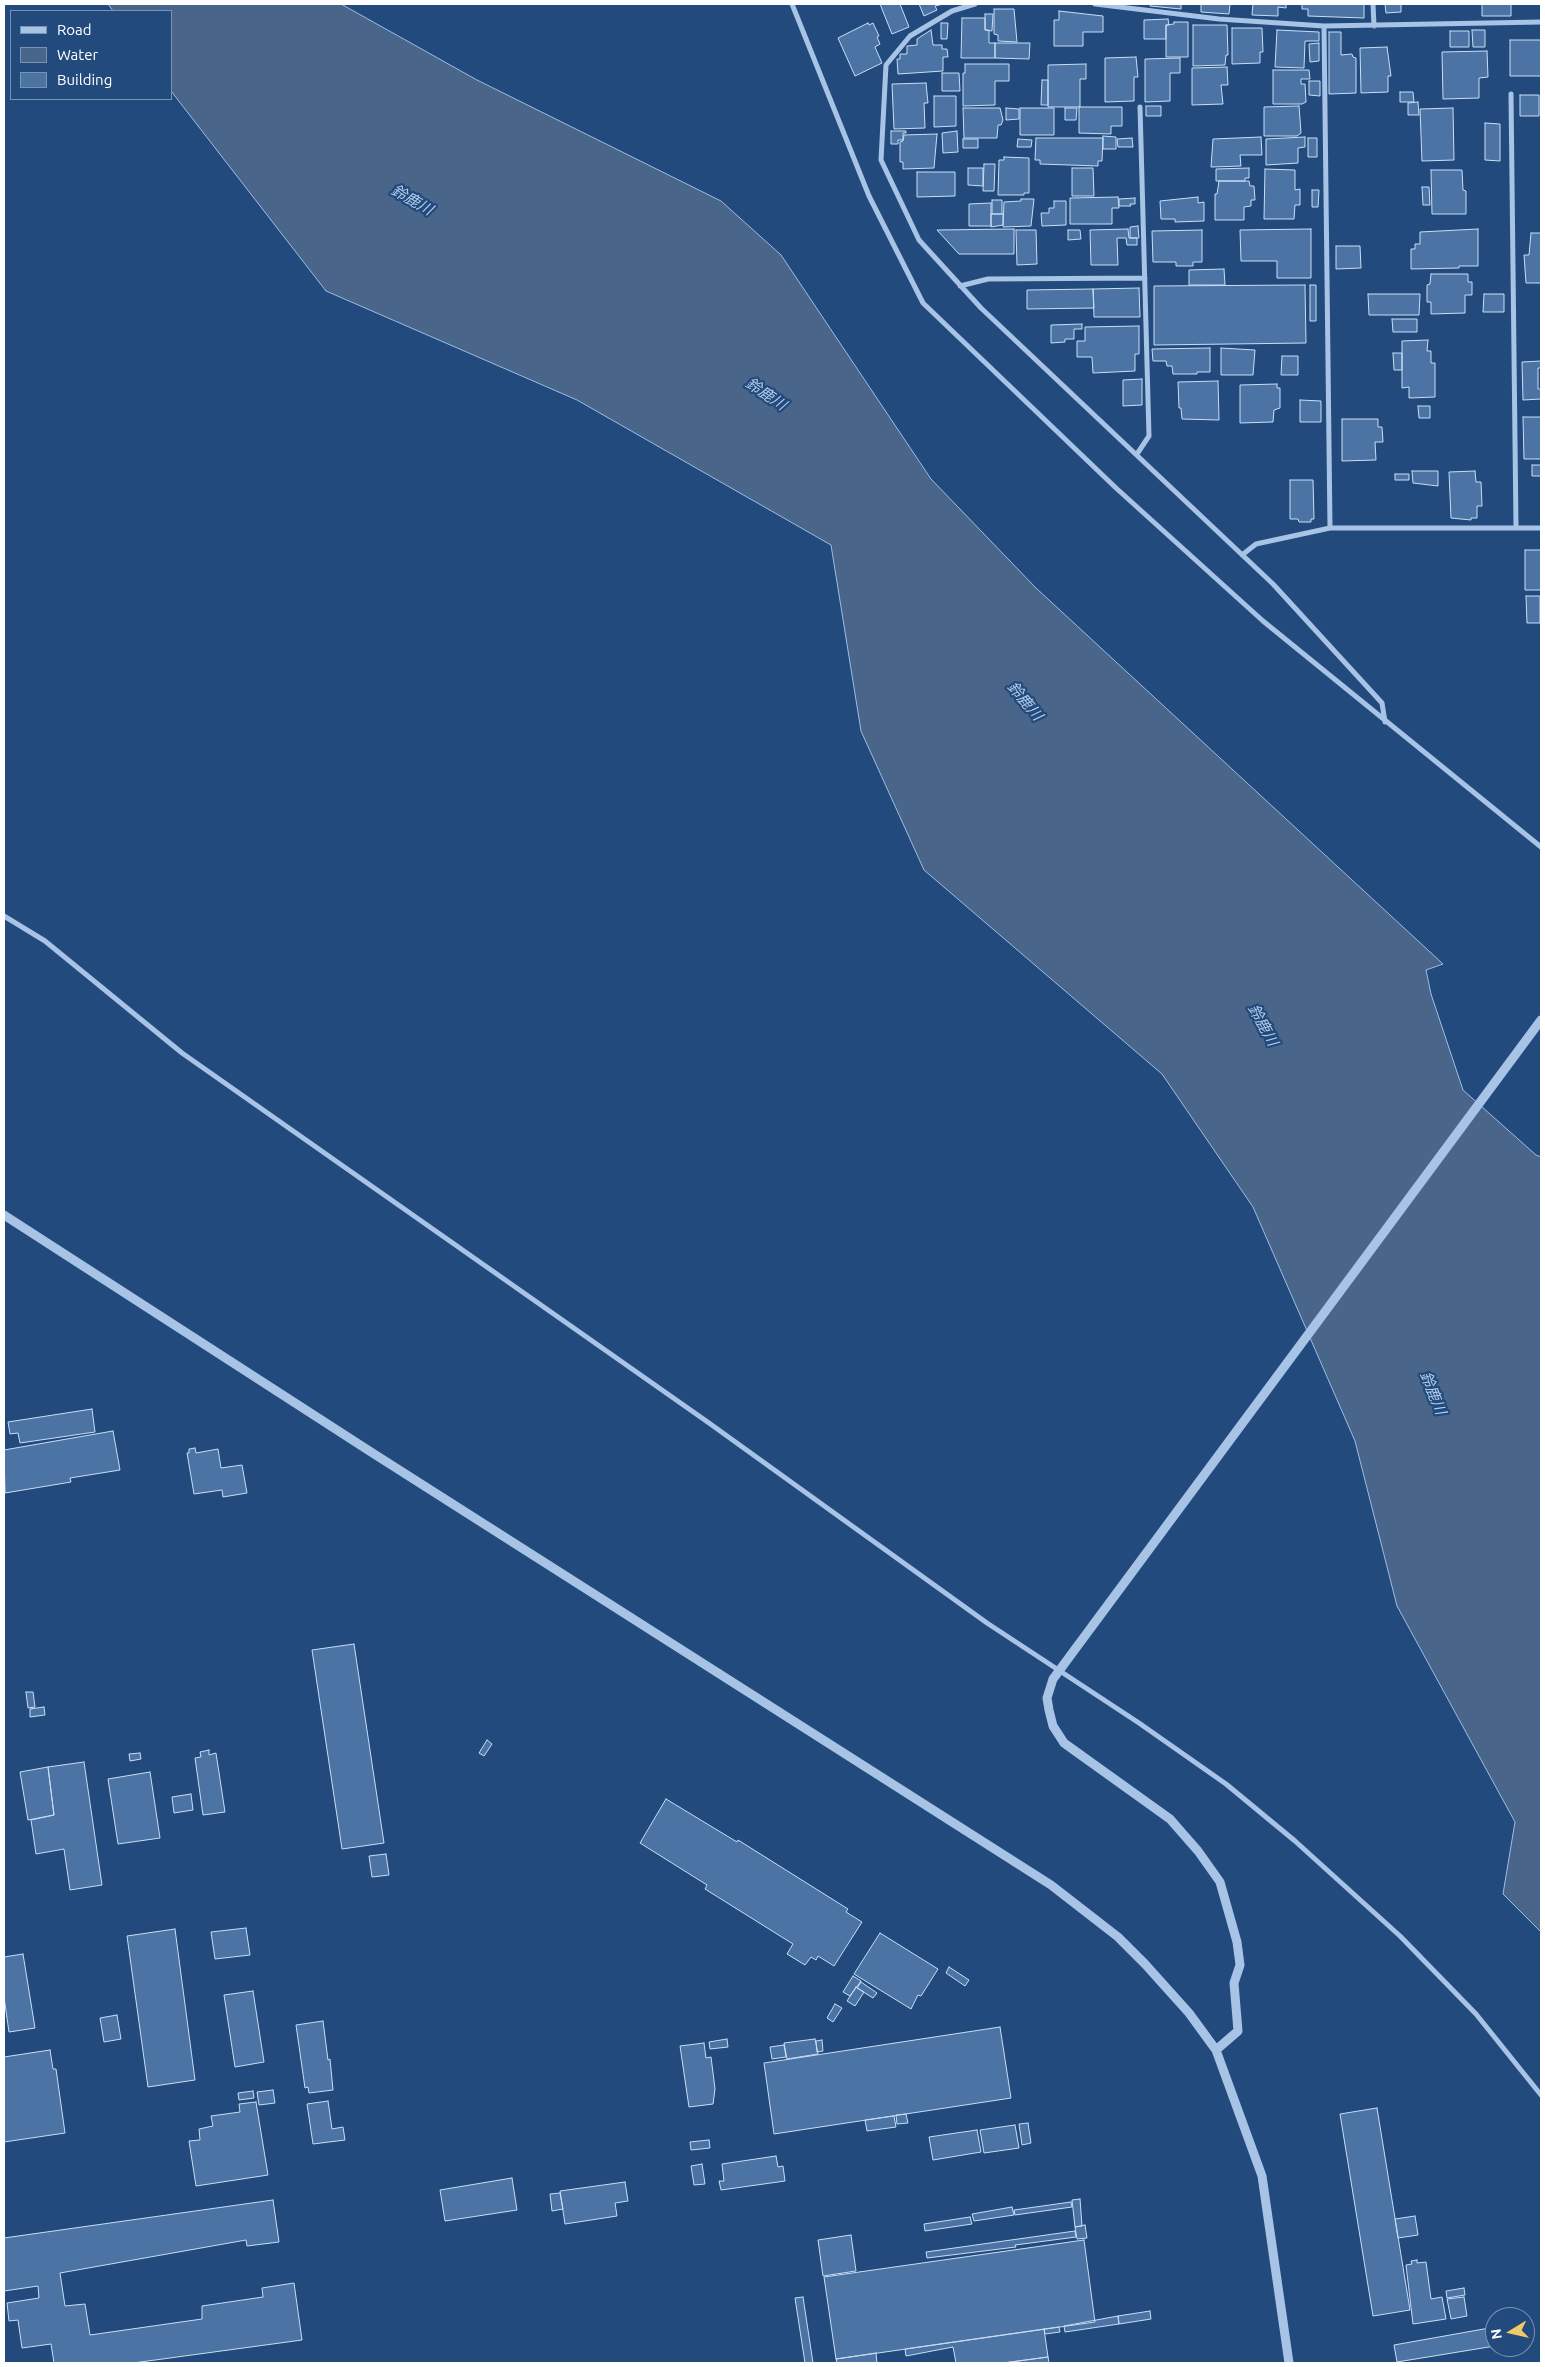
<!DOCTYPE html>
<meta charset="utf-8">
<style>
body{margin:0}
#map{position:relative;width:1545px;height:2367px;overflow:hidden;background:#234a7c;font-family:Ubuntu,sans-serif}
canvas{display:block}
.frame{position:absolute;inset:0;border:5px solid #fff;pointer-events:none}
.legend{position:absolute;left:10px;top:10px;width:162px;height:90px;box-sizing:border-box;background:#234a7c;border:1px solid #7b92b0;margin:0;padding:6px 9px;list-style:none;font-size:15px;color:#fff}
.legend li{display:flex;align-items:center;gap:10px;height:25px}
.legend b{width:25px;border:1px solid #7b92b0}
.north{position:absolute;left:1485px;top:2307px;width:50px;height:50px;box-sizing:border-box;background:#234a7c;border:1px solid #7b92b0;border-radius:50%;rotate:261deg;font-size:14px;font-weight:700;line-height:20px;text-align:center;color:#fff}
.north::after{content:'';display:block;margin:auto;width:18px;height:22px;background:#f0c96a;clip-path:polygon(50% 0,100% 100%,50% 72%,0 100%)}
</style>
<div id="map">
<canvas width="1545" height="2367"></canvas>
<div class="frame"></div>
<ul class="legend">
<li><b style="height:6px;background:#a7c3e5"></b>Road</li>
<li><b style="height:14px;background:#49668a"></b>Water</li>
<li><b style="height:14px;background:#4b74a5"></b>Building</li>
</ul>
<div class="north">N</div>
</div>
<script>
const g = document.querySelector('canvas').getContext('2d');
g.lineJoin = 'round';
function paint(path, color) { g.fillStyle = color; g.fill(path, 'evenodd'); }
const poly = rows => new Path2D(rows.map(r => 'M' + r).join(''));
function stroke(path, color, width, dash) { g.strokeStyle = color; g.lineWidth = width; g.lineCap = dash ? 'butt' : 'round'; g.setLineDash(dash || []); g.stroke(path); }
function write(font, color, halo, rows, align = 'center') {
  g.font = font + ' Ubuntu,"Noto Sans JP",sans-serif'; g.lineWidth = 4.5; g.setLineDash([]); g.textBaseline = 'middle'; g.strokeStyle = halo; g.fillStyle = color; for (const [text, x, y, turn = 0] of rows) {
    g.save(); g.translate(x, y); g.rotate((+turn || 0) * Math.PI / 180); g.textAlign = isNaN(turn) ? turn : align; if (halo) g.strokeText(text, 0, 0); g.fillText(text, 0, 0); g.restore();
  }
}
const water = poly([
 [108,4,341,4,477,80,721,201,781,255,931,479,1036,588,1443,964,1426,970,1431,994,1463,1090,1536,1155,1541,1157,1541,1932,1503,1894,1515,1822,1397,1606,1355,1441,1253,1207,1162,1074,924,870,861,731,831,545,577,400,326,291,171,91,171,11,113,11,108,4]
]);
paint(water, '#49668a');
stroke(water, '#9bbee6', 1);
const building = poly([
 [880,4,900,4,909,27,892,34,880,4],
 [919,4,943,4,935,6,937,10,924,16,919,4],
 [1151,4,1181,4,1181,9,1150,6,1151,4],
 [1201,4,1230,4,1229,14,1201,12,1201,4],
 [1253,4,1286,4,1286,8,1278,7,1278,16,1252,15,1253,4],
 [1302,4,1364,4,1364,18,1308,16,1308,9,1302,9,1302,4],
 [1385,4,1401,4,1401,12,1386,13,1385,4],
 [1482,4,1511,4,1511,16,1482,16,1482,4],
 [994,9,1014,9,1017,42,998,41,998,35,994,34,994,9],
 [1059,11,1103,16,1103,32,1083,32,1083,46,1054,46,1054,20,1059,20,1059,11],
 [985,14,993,14,992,31,985,30,985,14],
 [962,18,985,18,985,30,989,30,989,43,995,43,995,58,961,58,962,18],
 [1168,19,1169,25,1166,25,1166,39,1144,39,1144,20,1168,19],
 [1174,22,1188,22,1188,57,1166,57,1166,25,1174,24,1174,22],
 [868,23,869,25,873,23,879,36,877,37,880,44,875,47,882,63,855,76,838,38,868,23],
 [941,23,948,23,947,39,941,39,941,23],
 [1193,25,1227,25,1228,55,1226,55,1225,65,1193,66,1193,25],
 [1232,28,1262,28,1263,52,1260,52,1260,63,1232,64,1232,28],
 [931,30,933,45,942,45,942,49,947,49,948,57,943,57,943,71,898,74,897,59,900,59,900,54,907,54,907,46,917,45,917,39,931,30],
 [1277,30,1319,32,1319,41,1305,41,1304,68,1275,67,1277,30],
 [1472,30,1485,30,1485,47,1473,47,1472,30],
 [1450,31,1469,31,1469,47,1450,47,1450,31],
 [1329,32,1341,32,1341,55,1352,54,1353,57,1356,58,1356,93,1329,94,1329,32],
 [1510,40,1541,40,1541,76,1510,76,1510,40],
 [995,43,1030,43,1029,59,995,58,995,43],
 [1319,43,1319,61,1310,62,1309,44,1319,43],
 [1387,47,1391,76,1388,76,1388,92,1361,93,1360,48,1387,47],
 [1487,51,1488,77,1479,78,1479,98,1443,99,1442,52,1487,51],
 [1136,57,1138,77,1134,77,1134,101,1105,102,1105,58,1136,57],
 [1180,58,1180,73,1170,73,1170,101,1145,102,1145,59,1180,58],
 [965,64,1009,64,1009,81,995,81,995,105,963,106,963,73,965,73,965,64],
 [1086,64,1086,79,1080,79,1080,107,1048,107,1048,65,1086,64],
 [1227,67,1228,85,1221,85,1223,104,1192,105,1192,68,1227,67],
 [1273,70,1309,70,1310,79,1301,79,1301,84,1305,84,1306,102,1302,104,1273,104,1273,70],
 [942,73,959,73,960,91,942,91,942,73],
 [1042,80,1048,80,1048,105,1041,105,1042,80],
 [1309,81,1320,81,1320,96,1309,95,1309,81],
 [926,83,928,103,924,103,925,128,894,129,892,84,926,83],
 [1400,92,1413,92,1414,102,1400,102,1400,92],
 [1520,95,1539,95,1539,116,1520,116,1520,95],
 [934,96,956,96,956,126,934,127,934,96],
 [1418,102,1419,115,1408,115,1408,103,1418,102],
 [1146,106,1161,106,1161,116,1146,116,1146,106],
 [1299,106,1301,133,1297,136,1264,136,1264,107,1299,106],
 [1079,107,1122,107,1122,126,1111,126,1111,134,1079,133,1079,107],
 [963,108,1000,108,1003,120,1001,125,998,125,997,138,964,138,963,108],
 [1006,108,1019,109,1019,119,1006,120,1006,108],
 [1020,108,1054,108,1054,135,1020,135,1020,108],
 [1065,108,1077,108,1076,120,1065,120,1065,108],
 [1453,108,1454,160,1422,161,1420,109,1453,108],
 [1485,123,1500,124,1500,161,1485,160,1485,123],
 [891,131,906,131,906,133,903,133,903,140,898,140,898,144,891,144,891,131],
 [957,131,958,152,943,153,942,133,957,131],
 [937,134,934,168,903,169,903,162,900,162,900,142,903,141,904,135,937,134],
 [1103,136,1116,137,1116,149,1103,149,1103,136],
 [1261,137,1262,155,1240,155,1241,166,1211,167,1213,139,1261,137],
 [1305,137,1305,147,1298,148,1298,163,1266,165,1266,139,1305,137],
 [1036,138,1103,138,1102,161,1098,161,1098,166,1040,164,1040,160,1035,160,1036,138],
 [1132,138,1133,147,1118,147,1117,139,1132,138],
 [1308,138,1317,138,1317,157,1308,157,1308,138],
 [963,139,978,139,978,148,963,148,963,139],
 [1018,139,1032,140,1031,147,1017,147,1018,139],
 [1004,157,1029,158,1029,193,1024,193,1024,195,998,195,999,160,1004,160,1004,157],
 [984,164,995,164,994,191,983,191,984,164],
 [968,168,983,168,983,186,968,185,968,168],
 [1072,168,1093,168,1094,196,1072,196,1072,168],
 [1249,168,1249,178,1245,178,1245,181,1216,181,1216,169,1249,168],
 [1265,169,1295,170,1295,190,1300,189,1300,205,1295,205,1294,219,1264,219,1265,169],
 [1431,170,1462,170,1463,190,1466,191,1466,214,1432,214,1431,170],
 [917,172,955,172,955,196,917,197,917,172],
 [1219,181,1249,181,1250,186,1254,186,1255,200,1251,200,1251,206,1244,207,1244,220,1215,220,1215,194,1217,194,1219,181],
 [1422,187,1429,187,1430,205,1423,205,1422,187],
 [1312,190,1319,190,1318,207,1312,207,1312,190],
 [1118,197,1119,208,1112,208,1112,224,1070,224,1070,198,1118,197],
 [1198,197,1198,203,1204,202,1204,221,1175,222,1175,219,1161,219,1160,201,1198,197],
 [1135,198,1135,204,1130,204,1131,206,1119,206,1119,199,1135,198],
 [1021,199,1034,199,1031,226,1003,227,1004,202,1021,201,1021,199],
 [992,200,1002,200,1002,214,992,214,992,200],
 [1054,201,1066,201,1066,225,1042,226,1041,213,1049,213,1049,208,1054,208,1054,201],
 [991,203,991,226,969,226,969,204,991,203],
 [991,214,1003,214,1003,225,991,227,991,214],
 [1138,226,1139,238,1130,238,1130,227,1138,226],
 [1014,229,1014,254,959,254,937,230,1014,229],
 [1128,229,1129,238,1137,238,1137,245,1127,245,1126,238,1117,238,1118,265,1091,265,1090,230,1128,229],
 [1311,229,1311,278,1277,278,1277,261,1241,261,1240,230,1311,229],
 [1478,229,1478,266,1459,266,1459,268,1411,269,1411,249,1415,249,1415,244,1420,244,1420,232,1478,229],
 [1016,230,1036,230,1037,264,1017,265,1016,230],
 [1068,230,1080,230,1081,239,1068,240,1068,230],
 [1202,230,1202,262,1193,262,1193,266,1176,266,1176,262,1153,262,1152,231,1202,230],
 [1531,233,1541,233,1541,283,1526,283,1524,255,1529,255,1531,233],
 [1336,246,1360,246,1361,268,1336,269,1336,246],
 [1224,269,1225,285,1189,285,1189,270,1224,269],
 [1431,274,1468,274,1468,282,1472,282,1472,295,1465,295,1465,313,1431,314,1431,302,1427,302,1427,285,1430,284,1431,274],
 [1305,285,1306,343,1154,345,1154,286,1305,285],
 [1310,285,1316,285,1316,321,1310,321,1310,285],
 [1139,288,1140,317,1094,317,1093,289,1139,288],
 [1093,289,1094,308,1027,309,1027,290,1093,289],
 [1368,294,1420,294,1419,315,1369,315,1368,294],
 [1484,294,1504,294,1504,312,1483,312,1484,294],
 [1392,319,1417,319,1417,332,1393,332,1392,319],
 [1082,324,1082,329,1074,329,1074,339,1065,339,1065,342,1051,343,1051,325,1082,324],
 [1139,326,1139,354,1135,354,1135,371,1093,373,1092,357,1077,357,1077,341,1085,341,1085,327,1139,326],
 [1428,340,1427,351,1431,351,1431,363,1435,363,1435,397,1409,398,1409,387,1402,388,1402,341,1428,340],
 [1210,348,1210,372,1197,372,1197,374,1173,374,1172,366,1167,366,1166,361,1153,361,1152,349,1210,348],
 [1221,348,1255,350,1253,375,1221,375,1221,348],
 [1393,353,1402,353,1402,370,1394,370,1393,353],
 [1282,356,1298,356,1298,375,1281,375,1282,356],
 [1541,361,1541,368,1538,368,1538,389,1541,389,1541,399,1523,400,1522,362,1541,361],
 [1142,379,1142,405,1123,406,1123,380,1142,379],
 [1218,381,1219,420,1182,419,1181,408,1179,408,1178,382,1218,381],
 [1277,384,1277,388,1280,388,1280,408,1274,410,1273,422,1240,423,1240,385,1277,384],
 [1300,400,1321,401,1321,422,1300,422,1300,400],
 [1418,406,1430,406,1430,418,1419,418,1418,406],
 [1523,417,1541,417,1541,459,1524,459,1523,417],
 [1342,419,1378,419,1378,427,1382,427,1383,442,1375,442,1376,460,1342,461,1342,419],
 [1532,465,1541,465,1541,476,1532,476,1532,465],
 [1412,471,1438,471,1438,486,1413,483,1412,471],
 [1475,471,1476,482,1481,482,1482,506,1477,506,1477,518,1471,518,1471,520,1451,518,1449,472,1475,471],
 [1395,474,1409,474,1409,480,1395,480,1395,474],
 [1290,480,1313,480,1314,519,1311,519,1311,522,1299,522,1298,519,1290,519,1290,480],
 [1525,550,1541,550,1541,590,1525,590,1525,550],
 [1526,596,1540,596,1540,623,1527,623,1526,596],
 [92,1409,95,1432,20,1443,18,1433,10,1434,8,1422,92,1409],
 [113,1431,120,1470,70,1478,71,1482,5,1493,4,1450,113,1431],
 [195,1448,196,1453,218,1449,221,1468,242,1465,247,1493,223,1497,222,1490,194,1494,187,1453,189,1453,189,1449,195,1448],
 [354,1644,384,1843,342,1849,312,1650,354,1644],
 [26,1692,33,1692,35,1707,28,1708,26,1692],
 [44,1707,45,1715,30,1717,30,1709,44,1707],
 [487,1740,492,1744,484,1756,479,1753,487,1740],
 [209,1750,209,1755,216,1753,225,1812,203,1815,195,1758,201,1757,200,1752,209,1750],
 [140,1753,141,1759,130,1761,129,1754,140,1753],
 [84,1762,102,1885,70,1890,64,1849,36,1854,31,1820,54,1815,48,1767,84,1762],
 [48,1767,54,1815,28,1820,20,1772,48,1767],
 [150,1772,160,1838,118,1844,108,1779,150,1772],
 [191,1794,193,1810,174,1813,172,1797,191,1794],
 [666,1799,737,1842,738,1840,848,1909,846,1912,862,1922,834,1966,818,1956,816,1960,811,1957,805,1965,787,1954,793,1944,705,1889,707,1885,640,1843,666,1799],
 [386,1854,389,1875,372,1877,369,1856,386,1854],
 [246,1928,250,1955,215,1959,211,1932,246,1928],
 [175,1929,195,2080,148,2087,127,1936,175,1929],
 [880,1933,938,1969,921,1996,918,1995,911,2009,854,1974,880,1933],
 [23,1954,35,2028,9,2032,4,1997,4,1957,23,1954],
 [949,1967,969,1980,965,1986,946,1973,949,1967],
 [853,1976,861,1981,850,1996,843,1992,853,1976],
 [861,1982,877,1993,873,1998,857,1988,861,1982],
 [856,1987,864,1992,855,2006,847,2001,856,1987],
 [253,1991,264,2062,235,2067,224,1995,253,1991],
 [835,2004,842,2008,833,2022,827,2018,835,2004],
 [117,2015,121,2039,104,2042,100,2018,117,2015],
 [323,2021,328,2060,330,2059,333,2090,309,2093,308,2087,305,2088,296,2025,323,2021],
 [1000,2027,1011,2098,774,2134,764,2063,1000,2027],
 [727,2039,728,2047,710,2049,709,2042,727,2039],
 [815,2039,818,2054,787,2059,784,2043,815,2039],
 [822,2040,823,2051,817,2052,816,2041,822,2040],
 [704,2043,706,2058,711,2057,715,2089,713,2104,689,2107,680,2046,704,2043],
 [784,2045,786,2057,772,2059,770,2047,784,2045],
 [50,2050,53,2069,56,2069,65,2133,4,2142,4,2057,50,2050],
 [273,2090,275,2103,259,2105,257,2092,273,2090],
 [253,2091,254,2098,239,2100,238,2093,253,2091],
 [328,2101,332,2129,343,2127,345,2140,313,2144,307,2104,328,2101],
 [256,2102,268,2175,196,2186,189,2141,200,2140,199,2129,213,2126,211,2116,240,2112,239,2104,256,2102],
 [1377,2108,1410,2310,1373,2316,1340,2114,1377,2108],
 [906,2114,908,2123,897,2124,896,2115,906,2114],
 [894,2116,896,2127,867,2131,865,2120,894,2116],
 [1028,2123,1031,2143,1022,2145,1019,2124,1028,2123],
 [1015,2125,1019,2148,984,2153,980,2130,1015,2125],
 [977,2130,981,2152,933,2160,929,2137,977,2130],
 [709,2140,710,2148,691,2150,690,2142,709,2140],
 [776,2156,778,2167,783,2166,785,2181,721,2190,719,2181,724,2181,722,2164,776,2156],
 [702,2164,705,2184,694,2185,691,2166,702,2164],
 [512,2178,517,2210,445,2221,440,2190,512,2178],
 [625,2182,628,2201,615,2203,617,2216,565,2224,560,2191,625,2182],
 [560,2193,563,2209,552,2211,550,2194,560,2193],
 [1080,2199,1082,2226,1075,2227,1072,2200,1080,2199],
 [273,2200,279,2242,247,2246,246,2240,60,2273,65,2306,85,2304,90,2335,202,2319,202,2306,263,2297,262,2288,294,2283,302,2340,133,2363,54,2363,51,2344,22,2348,18,2320,9,2321,7,2303,39,2298,38,2286,4,2291,4,2238,273,2200],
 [1071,2202,1072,2207,1015,2215,1014,2210,1071,2202],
 [1012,2207,1014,2215,974,2221,972,2214,1012,2207],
 [1415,2216,1418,2235,1398,2238,1395,2219,1415,2216],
 [970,2217,972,2224,925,2231,924,2224,970,2217],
 [1085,2225,1087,2238,1077,2239,1075,2227,1085,2225],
 [1075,2231,1076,2237,1015,2245,1016,2247,927,2258,926,2252,1075,2231],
 [851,2235,856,2271,823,2276,818,2240,851,2235],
 [1084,2240,1095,2322,836,2359,824,2277,1084,2240],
 [1417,2260,1417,2263,1426,2262,1431,2299,1442,2297,1446,2319,1413,2324,1406,2265,1412,2264,1411,2261,1417,2260],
 [1464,2288,1465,2295,1447,2298,1446,2291,1464,2288],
 [803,2297,813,2363,805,2363,795,2298,803,2297],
 [1464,2297,1467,2316,1451,2319,1447,2299,1464,2297],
 [1150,2311,1151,2319,1119,2324,1118,2316,1150,2311],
 [1118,2316,1119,2324,1065,2332,1064,2326,1118,2316],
 [1059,2327,1060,2332,1045,2334,1044,2329,1059,2327],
 [1495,2327,1495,2346,1397,2362,1394,2345,1495,2327],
 [1044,2329,1048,2357,1003,2363,953,2363,956,2363,953,2347,906,2356,905,2349,1044,2329],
 [876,2353,877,2363,837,2363,836,2359,876,2353],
 [1048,2357,1049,2363,1003,2363,1048,2357]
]);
paint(building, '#4b74a5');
stroke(building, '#caddf4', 1);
stroke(poly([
 [792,4,869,196,923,303,1116,488,1263,621,1541,847],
 [975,4,952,11,910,36,886,65,881,160,919,240,981,308,1273,584,1382,703,1385,722],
 [1095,4,1219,19,1324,26,1541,22],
 [1373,4,1374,26],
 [1324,26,1330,528],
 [1511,94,1516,527],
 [960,286,988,279,1145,278],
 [1137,454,1149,436,1140,107],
 [1242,555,1256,544,1330,528,1541,528],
 [4,916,45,941,182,1053,709,1423,987,1623,1139,1723,1226,1784,1295,1841,1400,1936,1476,2014,1541,2095]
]), '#a7c3e5', 5);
stroke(poly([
 [4,1215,371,1452,1051,1885,1118,1937,1145,1964,1189,2013,1216,2050,1262,2176,1289,2363],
 [1216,2050,1238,2031,1234,1983,1240,1965,1237,1942,1220,1882,1198,1851,1170,1819,1064,1743,1053,1726,1049,1710,1047,1698,1053,1679,1541,1020]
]), '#a7c3e5', 9);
write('italic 15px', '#b2cded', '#234a7c', [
 ["鈴鹿川",412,200,30],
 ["鈴鹿川",766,394,34],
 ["鈴鹿川",1025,701,50],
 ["鈴鹿川",1263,1025,61],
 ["鈴鹿川",1433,1393,68]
]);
</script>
